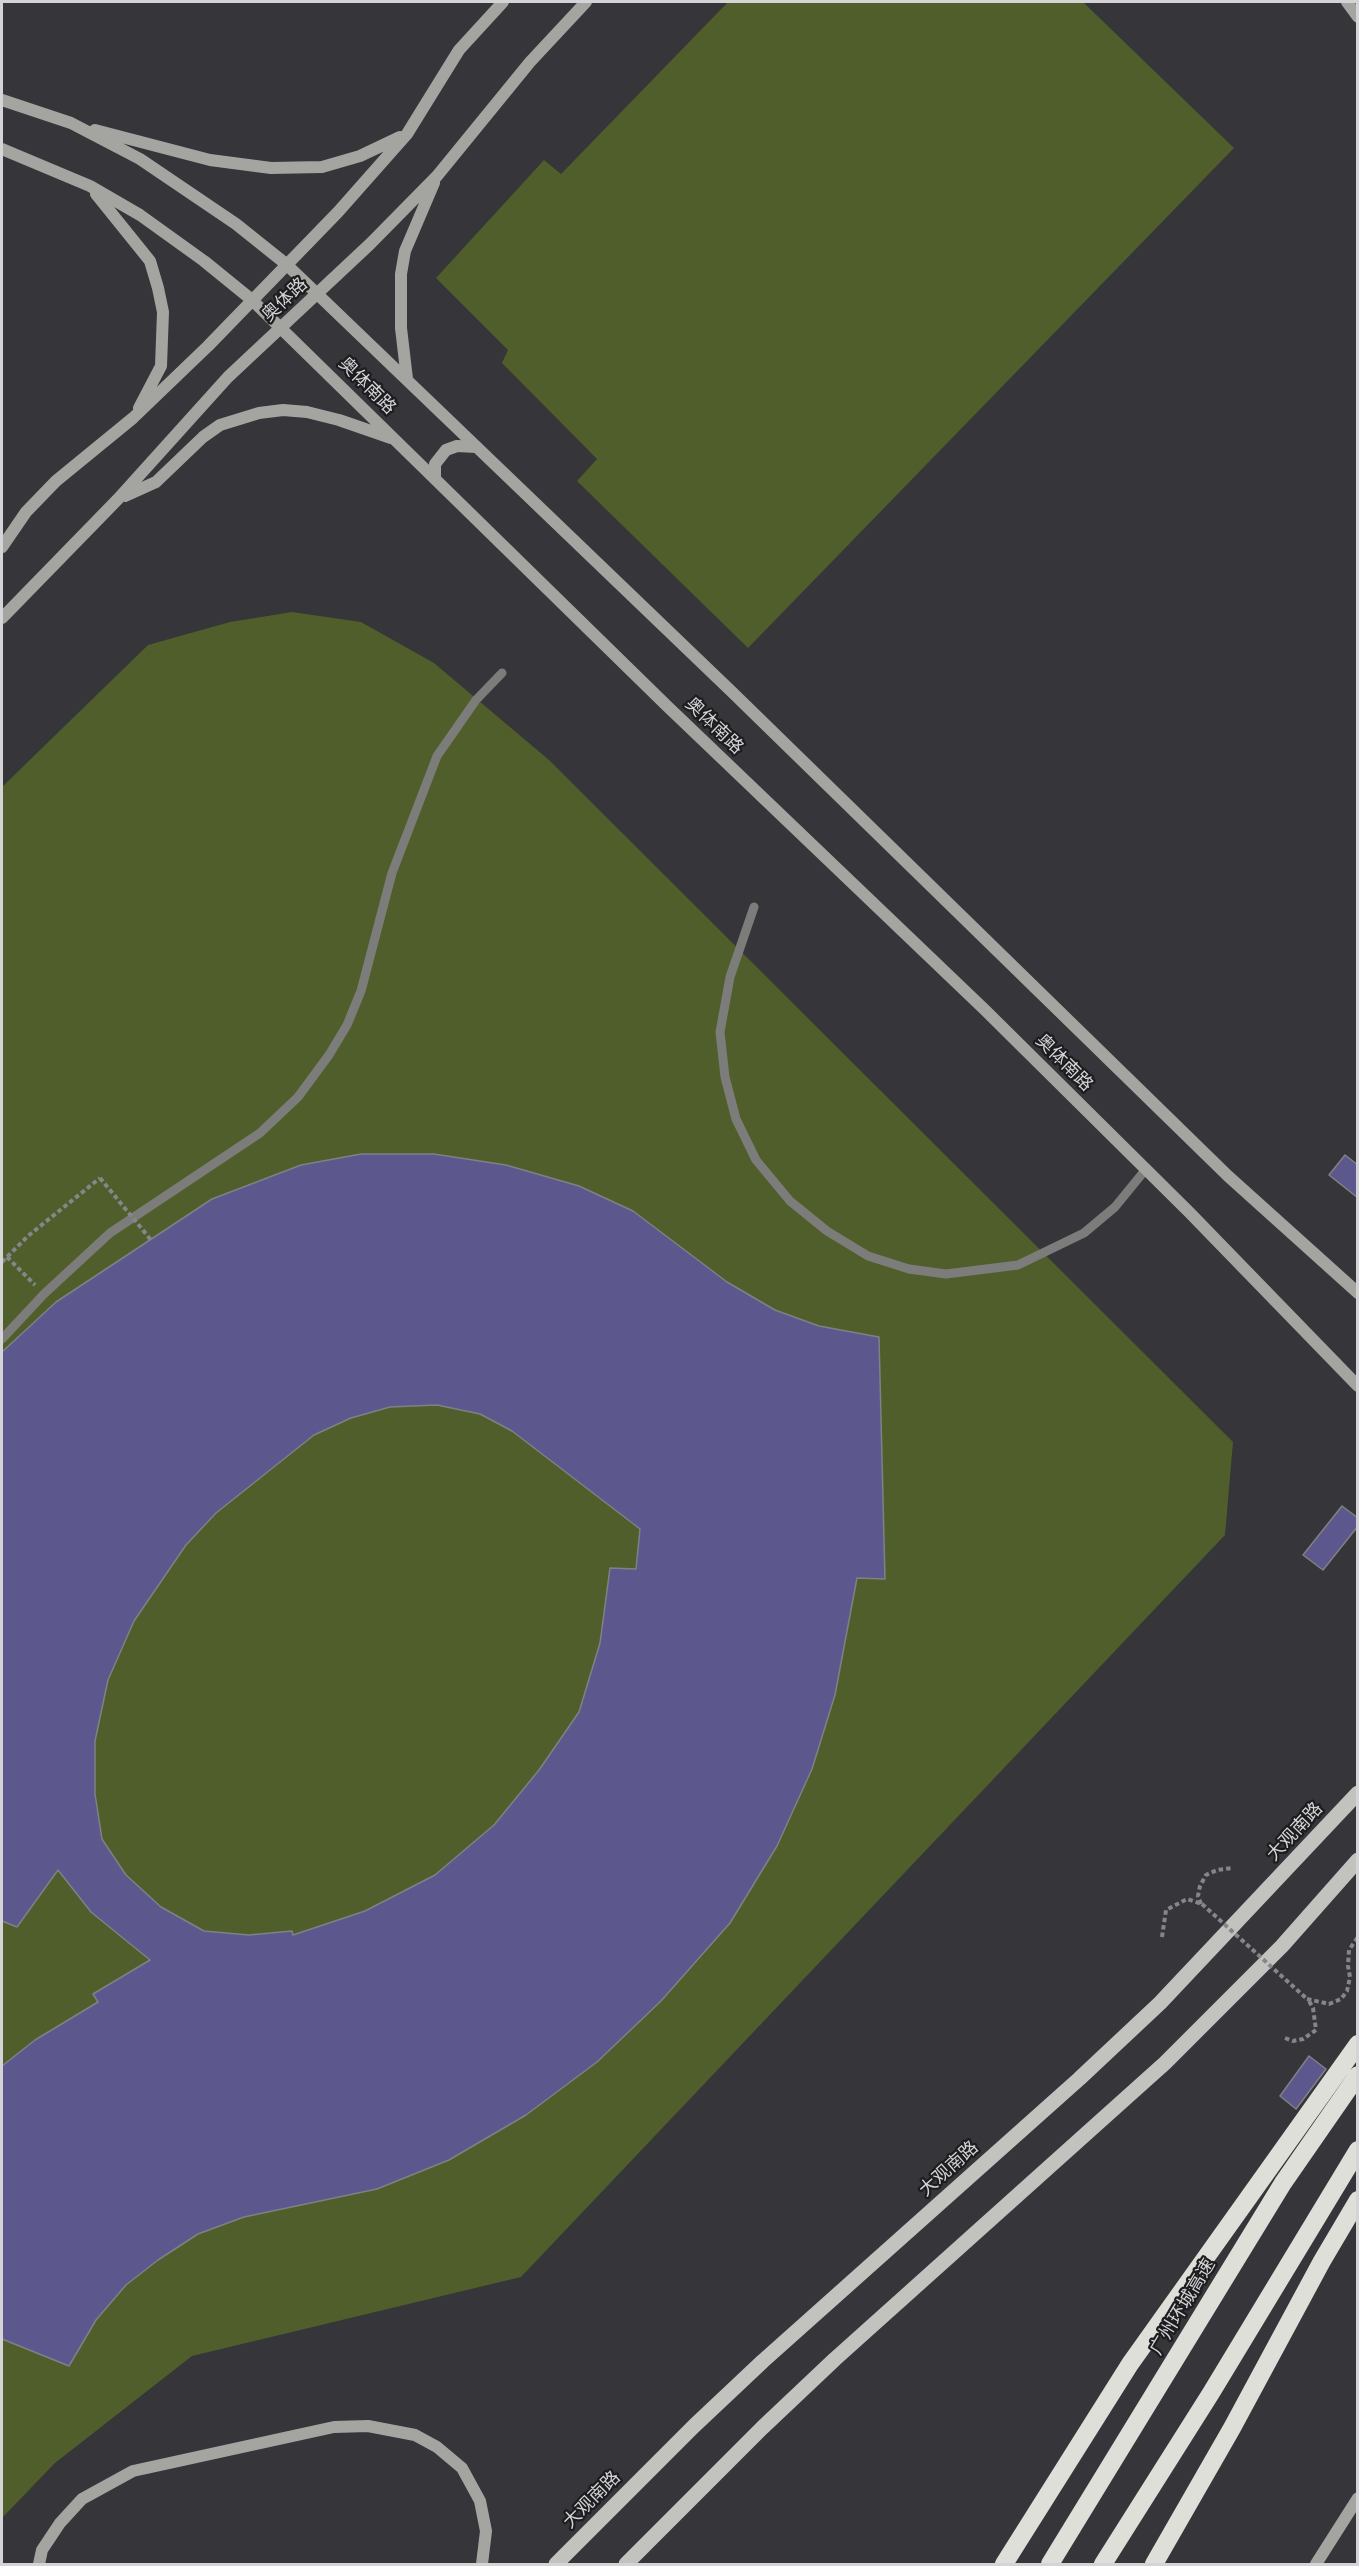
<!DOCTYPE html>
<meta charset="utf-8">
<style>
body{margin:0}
#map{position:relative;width:1359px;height:2566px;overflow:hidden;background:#35353a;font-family:Karla,sans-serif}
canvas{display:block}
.frame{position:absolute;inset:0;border:3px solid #d4d4d7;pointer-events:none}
</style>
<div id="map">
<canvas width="1359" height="2566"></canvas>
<div class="frame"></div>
</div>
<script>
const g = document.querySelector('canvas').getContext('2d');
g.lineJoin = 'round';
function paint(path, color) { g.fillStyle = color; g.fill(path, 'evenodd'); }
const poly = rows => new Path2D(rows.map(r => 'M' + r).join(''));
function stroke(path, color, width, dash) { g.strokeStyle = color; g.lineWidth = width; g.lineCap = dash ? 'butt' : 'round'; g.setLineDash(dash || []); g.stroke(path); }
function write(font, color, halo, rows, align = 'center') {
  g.font = font + ' Karla,"Noto Sans SC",sans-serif'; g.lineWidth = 4.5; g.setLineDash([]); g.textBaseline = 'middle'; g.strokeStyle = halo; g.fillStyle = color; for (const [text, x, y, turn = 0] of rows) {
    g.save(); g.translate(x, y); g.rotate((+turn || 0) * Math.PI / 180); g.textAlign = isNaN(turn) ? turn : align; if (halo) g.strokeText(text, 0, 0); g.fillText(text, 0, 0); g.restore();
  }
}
paint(poly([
 [728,2,1083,2,1234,148,748,648,577,481,597,459,502,363,508,350,436,278,544,160,561,174],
 [292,612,361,622,434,663,549,760,1233,1442,1225,1535,521,2277,192,2356,55,2463,2,2518,2,787,148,645,230,622]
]), '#4f5e2b');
const building = poly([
 [361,1154,434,1154,506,1165,579,1186,633,1211,727,1282,775,1310,819,1326,879,1337,885,1579,857,1578,835,1695,812,1769,777,1846,730,1923,661,2001,597,2062,526,2115,449,2160,377,2189,244,2217,198,2234,158,2260,126,2285,96,2320,69,2366,2,2339,2,2066,35,2040,98,2002,93,1994,150,1960,91,1912,58,1870,17,1927,2,1921,2,1352,56,1302,212,1199,301,1165,361,1154],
 [437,1405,480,1414,512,1431,640,1529,636,1569,610,1568,600,1643,579,1712,539,1770,494,1825,435,1875,365,1911,293,1935,292,1931,249,1935,204,1931,161,1907,126,1875,102,1839,95,1794,95,1741,108,1680,134,1621,186,1545,216,1513,314,1435,351,1418,390,1407,437,1405],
 [1345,1155,1358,1165,1358,1198,1329,1175,1345,1155],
 [1342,1506,1358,1518,1358,1526,1323,1570,1303,1555,1342,1506],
 [1309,2056,1326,2069,1296,2109,1280,2096,1309,2056]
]);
paint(building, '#5c588d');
stroke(building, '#808085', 1.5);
stroke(poly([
 [7,1257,35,1285],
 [2,1262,28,1236,100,1178],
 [1201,1904,1198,1896,1200,1886,1206,1875,1217,1870,1232,1868],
 [1162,1937,1166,1910,1187,1899,1202,1904],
 [1307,1999,1329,2004,1341,1999,1347,1991,1350,1977,1348,1966,1349,1950,1358,1937],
 [1285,2038,1293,2041,1303,2039,1316,2030,1313,2008,1308,1999]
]), '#86868a', 4, [4.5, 3]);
stroke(poly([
 [754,907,730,977,720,1032,725,1077,736,1119,756,1160,790,1201,827,1231,868,1256,909,1269,946,1274,1018,1265,1084,1233,1115,1207,1146,1169],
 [2,1339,44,1294,110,1233,260,1133,298,1097,329,1055,347,1025,361,991,392,873,437,756,476,700,502,673]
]), '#7c7d7b', 9);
stroke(poly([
 [1347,2,1358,17],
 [2,100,71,123,140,159,236,224,286,264,732,692,1228,1176,1358,1293],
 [95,130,210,160,271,168,322,167,360,156,400,137],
 [2,149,90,186,140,215,204,261,252,300,666,705,985,1010,1189,1212,1358,1386],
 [96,194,150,261,158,288,163,312,161,366,139,408],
 [407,379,401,328,401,274,405,251,434,183],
 [435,479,435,464,446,450,457,446,476,447],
 [125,496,156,482,203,437,220,425,259,413,283,410,307,412,339,420,391,438],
 [2,547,26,512,56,481,133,418,208,346,338,212,407,134,459,50,503,2],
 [2,618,118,499,228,377,370,244,437,176,530,62,586,2],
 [39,2564,42,2550,60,2523,82,2499,133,2471,334,2427,368,2426,415,2435,437,2447,462,2468,480,2501,486,2531,482,2564],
 [1316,2564,1358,2498]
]), '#a4a5a1', 12);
stroke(poly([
 [556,2564,694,2426,763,2361,1079,2079,1160,2003,1358,1793],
 [626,2564,762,2428,835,2359,1165,2063,1282,1946,1358,1860]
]), '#c2c3bf', 15);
stroke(poly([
 [1004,2564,1130,2364,1358,2044],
 [1050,2564,1283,2183,1358,2075],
 [1103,2564,1211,2393,1358,2150],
 [1154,2564,1232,2428,1322,2261,1358,2200]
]), '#dedfd9', 18);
stroke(poly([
 [100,1178,151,1240],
 [1202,1904,1307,1999]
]), '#86868a', 4, [4.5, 3]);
write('18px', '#d4d4d7', '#1d1d1f', [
 ["奥体路",285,300,-43],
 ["奥体南路",367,386,45],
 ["奥体南路",714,726,44],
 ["奥体南路",1064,1063,45],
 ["大观南路",1295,1832,-47],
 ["大观南路",949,2169,-42],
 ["广州环城高速",1183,2307,-59],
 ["大观南路",592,2500,-45]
]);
</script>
